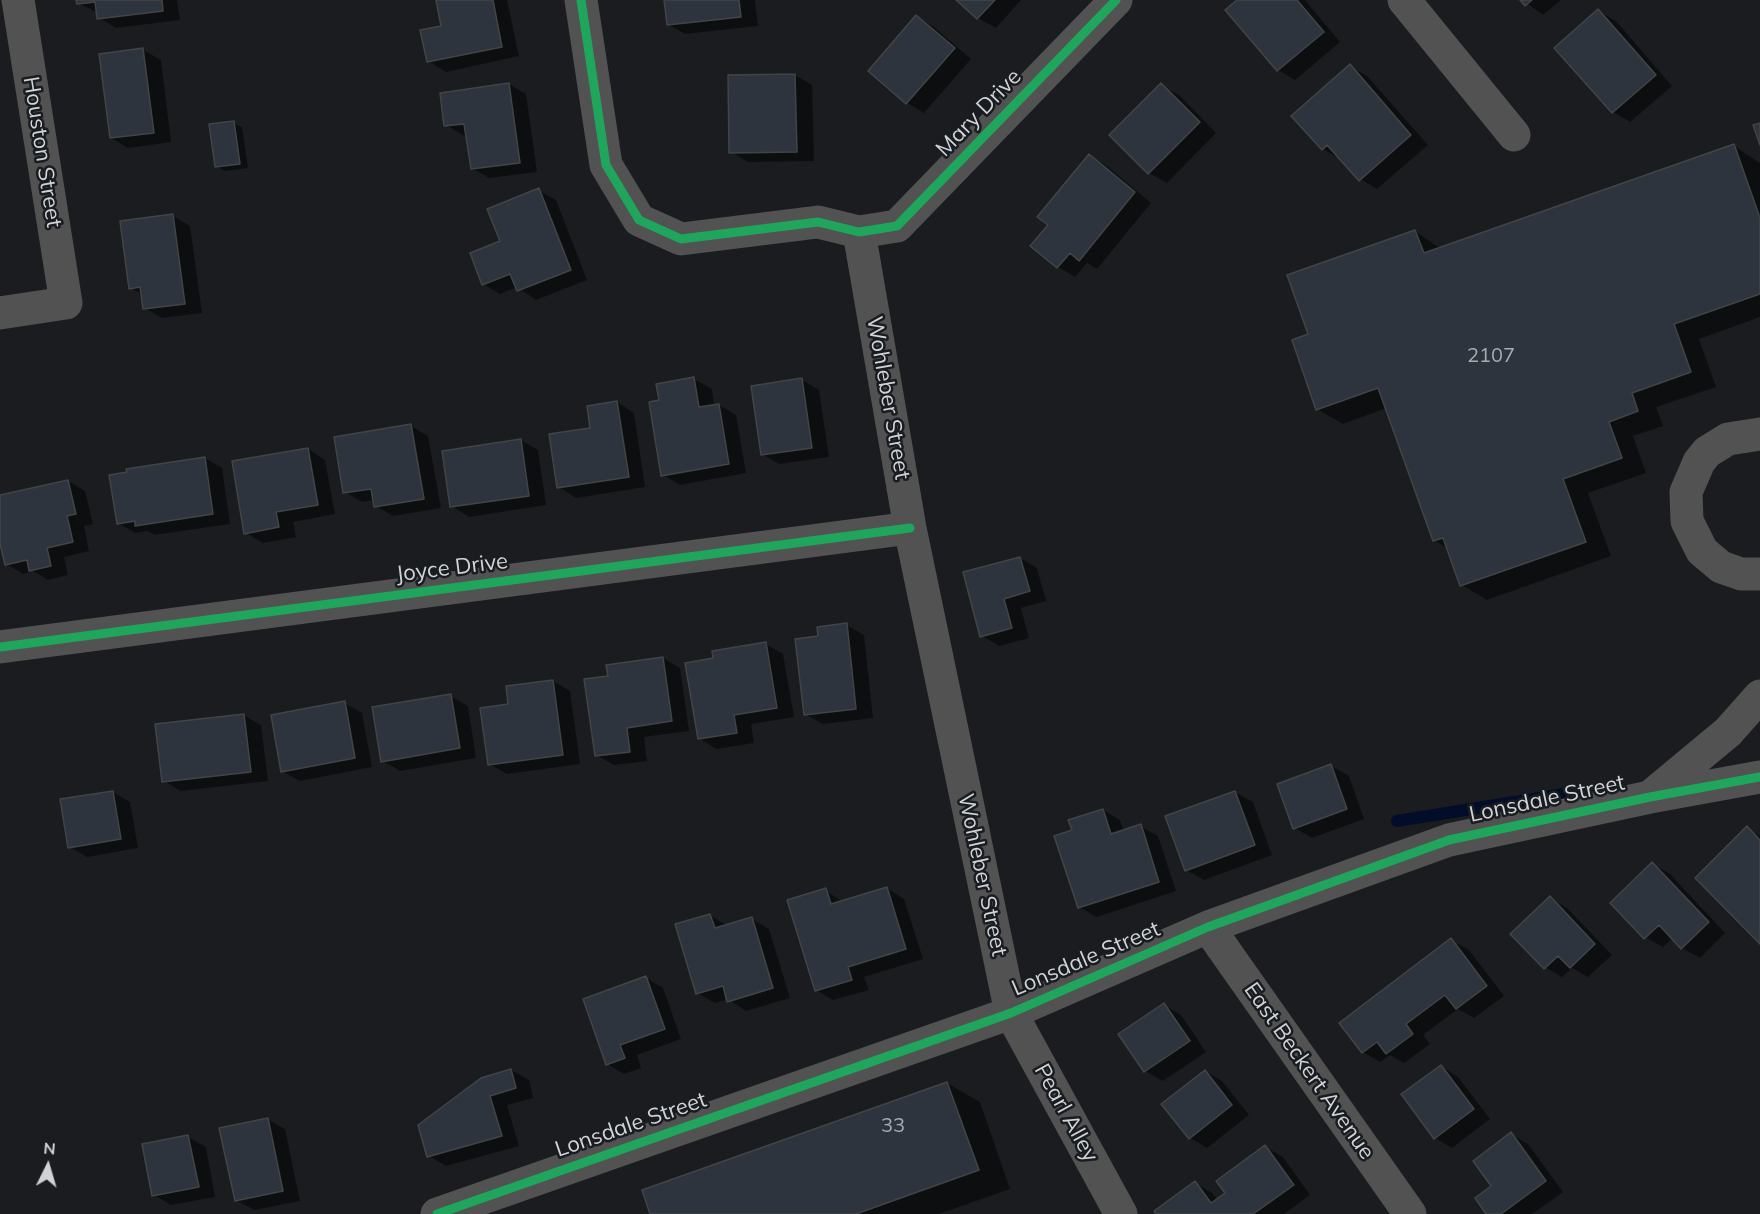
<!DOCTYPE html>
<style>
body{margin:0}
#map{position:relative;width:1760px;height:1214px;overflow:hidden;background:#1a1c1f;font-family:Mulish,sans-serif}
canvas{display:block}
.north{position:absolute;left:18px;top:1136px;width:60px;height:60px;-webkit-text-stroke:4px #191c20;paint-order:stroke;rotate:5deg;font-size:16px;font-weight:700;line-height:24px;text-align:center;color:#d1d3d6}
.north::after{content:'';display:block;margin:auto;width:21px;height:27px;background:#d1d3d6;clip-path:polygon(50% 0,100% 100%,50% 72%,0 100%)}
</style>
<div id="map">
<canvas width="1760" height="1214"></canvas>
<div class="north">N</div>
</div>
<script>
const g = document.querySelector('canvas').getContext('2d');
g.lineJoin = 'round';
function paint(path, color) { g.fillStyle = color; g.fill(path, 'evenodd'); }
const poly = rows => new Path2D(rows.map(r => 'M' + r).join(''));
function stroke(path, color, width, dash) { g.strokeStyle = color; g.lineWidth = width; g.lineCap = dash ? 'butt' : 'round'; g.setLineDash(dash || []); g.stroke(path); }
function write(font, color, halo, rows, align = 'center') {
  g.font = font + ' Mulish,sans-serif'; g.lineWidth = 5; g.setLineDash([]); g.textBaseline = 'middle'; g.strokeStyle = halo; g.fillStyle = color; for (const [text, x, y, turn = 0] of rows) {
    g.save(); g.translate(x, y); g.rotate((+turn || 0) * Math.PI / 180); g.textAlign = isNaN(turn) ? turn : align; if (halo) g.strokeText(text, 0, 0); g.fillText(text, 0, 0); g.restore();
  }
}
paint(poly([
 [78,0,177,0,180,20,116,28,99,18,98,13,78,3],
 [437,0,507,0,519,56,446,72,428,61,443,27],
 [665,0,755,0,758,26,685,34,668,24],
 [958,0,1021,0,996,28,978,18],
 [1239,0,1305,0,1340,42,1295,80,1278,70],
 [1522,0,1561,0,1543,15],
 [1598,11,1616,21,1672,86,1630,122,1613,112],
 [917,17,934,27,971,59,924,113,907,103,870,70],
 [143,50,161,60,171,142,128,148,111,138],
 [1350,66,1367,76,1428,145,1377,189,1360,179,1340,159,1323,149],
 [795,75,812,85,814,161,748,162,731,152,730,76],
 [509,84,526,94,537,172,489,178,472,168,467,135,463,135,446,125],
 [1161,85,1179,95,1216,133,1167,183,1149,173],
 [233,123,242,127,248,168,225,171,216,166],
 [1734,146,1760,163,1760,317,1699,339,1716,387,1656,407,1663,426,1633,436,1646,473,1588,493,1611,556,1487,600,1462,585,1449,549,1434,540,1387,408,1343,424,1317,409,1310,335,1415,231,1441,249],
 [1090,156,1107,166,1151,203,1097,269,1087,263,1075,277,1058,267,1032,246,1050,225],
 [538,190,556,200,587,280,536,300,517,287,500,294,483,284,502,242],
 [173,216,190,226,202,313,162,318,145,308,143,295,131,288],
 [694,379,712,389,714,406,719,405,736,415,746,473,680,485,663,475,661,401],
 [802,380,819,390,829,457,779,464,762,454],
 [617,402,634,413,645,487,576,498,559,487],
 [411,426,428,436,441,508,393,516,376,506,375,500,362,502,345,492],
 [521,440,538,450,546,505,469,517,452,506],
 [308,449,325,460,335,514,293,522,296,537,263,543,246,533],
 [205,458,222,468,230,524,154,535,148,531,135,533,118,523],
 [68,481,85,491,93,524,84,526,89,551,64,557,68,575,48,580,33,571,23,574,6,564,0,537,0,497],
 [1020,558,1037,568,1046,601,1021,608,1029,638,999,646,982,636],
 [846,625,864,635,873,718,823,724,805,714,820,638],
 [766,644,783,654,794,717,751,724,754,743,716,749,699,738,715,660],
 [663,658,680,668,689,731,644,737,647,761,614,765,596,755,610,677],
 [553,681,570,691,580,764,507,774,489,764],
 [450,696,468,706,476,758,400,771,383,761],
 [344,703,362,713,372,767,300,781,282,771],
 [243,715,261,725,268,781,181,791,164,781],
 [1331,766,1349,776,1364,819,1312,838,1295,828],
 [113,792,130,802,138,848,87,857,70,847],
 [1235,792,1253,802,1272,855,1204,880,1186,870],
 [1103,810,1120,820,1124,831,1140,826,1158,836,1176,891,1097,917,1079,907,1074,831],
 [1747,828,1760,836,1760,942],
 [1653,864,1670,874,1725,933,1700,958,1682,948,1673,938,1663,947,1645,937],
 [887,888,904,899,923,959,864,977,869,990,833,1000,816,990,825,890,843,902],
 [1550,898,1567,908,1612,955,1588,977,1572,968,1562,977,1545,967],
 [710,915,728,926,752,919,769,929,790,998,746,1011,728,999,715,1003,697,993],
 [1451,940,1469,950,1504,996,1474,1018,1458,1009,1423,1035,1430,1044,1404,1063,1390,1055,1380,1062,1363,1052],
 [646,978,663,988,681,1039,637,1055,641,1068,624,1074,607,1064],
 [1164,1005,1181,1015,1206,1052,1163,1081,1145,1071],
 [1441,1066,1458,1077,1490,1119,1452,1148,1435,1138],
 [511,1070,529,1080,533,1098,507,1105,519,1146,446,1166,429,1156],
 [1205,1071,1222,1081,1249,1115,1207,1148,1190,1138],
 [947,1083,980,1102,1010,1189,939,1214,652,1214],
 [267,1119,285,1129,300,1201,254,1210,236,1200],
 [1511,1134,1528,1144,1563,1192,1532,1214,1488,1214,1493,1186],
 [188,1137,206,1147,215,1197,171,1205,154,1195],
 [1265,1147,1283,1157,1310,1195,1284,1214,1158,1214,1195,1183,1212,1193,1218,1200,1227,1194]
]), '#0007');
stroke(poly([
 [1397,821,1564,794]
]), '#020d29', 12);
const building = poly([
 [76,0,162,0,163,11,97,19,95,2,77,4,76,0],
 [436,0,493,0,502,47,427,62,420,30,441,26,436,0],
 [664,0,739,0,741,17,667,25,664,0],
 [956,0,995,0,977,19,956,0],
 [1237,0,1297,0,1324,32,1277,71,1225,10,1237,0],
 [1520,0,1532,0,1525,6,1520,0],
 [1598,9,1656,75,1612,113,1554,48,1598,9],
 [916,15,955,48,906,104,868,71,916,15],
 [143,48,154,133,110,138,99,54,143,48],
 [1350,64,1411,135,1359,181,1327,145,1322,150,1291,116,1350,64],
 [795,74,797,152,729,153,728,75,795,74],
 [509,83,520,163,471,169,464,124,444,126,440,93,509,83],
 [1161,83,1200,122,1148,174,1109,135,1161,83],
 [234,121,240,164,215,167,209,124,234,121],
 [1760,123,1760,145,1753,125,1760,123],
 [1734,144,1760,218,1760,294,1674,324,1691,372,1632,393,1638,411,1609,422,1622,458,1563,479,1586,542,1460,586,1443,538,1433,541,1378,388,1316,410,1292,340,1308,334,1287,275,1415,230,1424,253,1734,144],
 [1089,154,1135,192,1079,261,1070,253,1057,268,1030,246,1048,225,1037,217,1089,154],
 [539,188,571,270,517,291,510,274,482,285,470,253,500,241,487,209,539,188],
 [173,214,185,304,143,309,140,287,129,289,120,221,173,214],
 [694,377,699,407,719,404,729,464,661,476,649,402,659,400,656,384,694,377],
 [802,378,812,448,761,455,751,386,802,378],
 [617,401,629,477,557,488,549,434,590,428,587,406,617,401],
 [411,424,424,499,374,507,371,489,343,493,334,437,411,424],
 [521,439,529,496,450,507,442,451,521,439],
 [308,448,318,505,276,512,279,527,244,534,232,461,308,448],
 [205,457,213,514,135,526,135,521,117,524,109,475,127,472,126,469,205,457],
 [68,480,76,514,67,516,73,542,47,548,51,566,29,571,27,560,5,565,0,544,0,495,68,480],
 [1020,557,1030,591,1004,599,1012,628,980,637,963,572,1020,557],
 [847,623,856,709,804,715,795,639,818,636,817,627,847,623],
 [766,642,777,708,734,715,737,733,698,739,685,663,713,658,712,651,766,642],
 [663,657,672,721,627,728,630,752,595,756,584,679,608,676,606,665,663,657],
 [553,680,563,755,488,765,480,708,508,704,506,686,553,680],
 [451,694,460,748,381,762,372,707,451,694],
 [345,701,355,758,281,772,271,715,345,701],
 [244,714,251,772,162,782,155,724,244,714],
 [1331,764,1347,809,1293,829,1277,784,1331,764],
 [113,791,121,839,68,848,60,799,113,791],
 [1235,791,1255,845,1185,871,1165,816,1235,791],
 [1103,809,1111,834,1141,824,1159,882,1078,908,1054,836,1072,830,1068,820,1103,809],
 [1747,826,1760,840,1760,944,1695,878,1747,826],
 [1652,862,1709,922,1681,949,1659,925,1644,939,1610,903,1652,862],
 [887,887,906,949,848,967,852,980,815,991,787,900,826,888,831,904,887,887],
 [1550,896,1595,944,1570,968,1558,956,1544,969,1510,934,1550,896],
 [710,914,715,928,752,917,773,988,727,1002,723,986,696,994,675,924,710,914],
 [1451,938,1487,986,1456,1009,1445,995,1406,1024,1413,1034,1386,1054,1377,1042,1362,1053,1339,1023,1451,938],
 [646,976,665,1029,620,1045,625,1058,606,1065,583,999,646,976],
 [1164,1003,1190,1041,1144,1072,1118,1034,1164,1003],
 [1441,1065,1474,1109,1434,1139,1401,1094,1441,1065],
 [511,1069,516,1088,490,1096,502,1136,427,1157,418,1125,481,1078,511,1069],
 [1205,1070,1232,1105,1189,1139,1161,1104,1205,1070],
 [947,1082,979,1170,856,1214,650,1214,642,1190,947,1082],
 [268,1118,283,1191,235,1201,219,1128,268,1118],
 [1511,1132,1546,1181,1501,1214,1486,1214,1475,1198,1491,1186,1473,1161,1511,1132],
 [188,1135,199,1187,152,1196,142,1144,188,1135],
 [1265,1145,1294,1185,1253,1214,1156,1214,1154,1211,1195,1181,1211,1203,1225,1193,1216,1181,1265,1145]
]);
paint(building, '#2d343e');
stroke(building, '#434446', 1.5);
stroke(poly([
 [581,0,606,165,639,220,681,239,818,222,859,232,897,226,1116,0],
 [1404,0,1514,135],
 [859,232,910,528,1011,1013,1121,1214],
 [0,313,66,303,18,0],
 [1760,434,1728,439,1707,452,1699,462,1686,492,1687,521,1702,551,1721,567,1741,574,1760,574],
 [0,647,910,528],
 [1651,796,1728,732,1760,696],
 [1208,927,1410,1214],
 [437,1214,1011,1013,1208,927,1449,840,1650,797,1760,777]
]), '#515251', 33);
stroke(poly([
 [581,0,606,165,639,220,681,239,818,222,859,232,897,226,1116,0],
 [0,647,910,528],
 [437,1214,1011,1013,1208,927,1449,840,1650,797,1760,777]
]), '#20a55d', 9);
write('20px', '#a8abb0', null, [
 ["2107",1491,356],
 ["33",893,1126]
]);
write('22px', '#d1d3d6', '#191c20', [
 ["Mary Drive",979,113,-46],
 ["Houston Street",42,152,81],
 ["Wohleber Street",888,398,80],
 ["Joyce Drive",452,568,-7],
 ["Lonsdale Street",1547,799,-12],
 ["Wohleber Street",982,875,78],
 ["Lonsdale Street",1086,959,-23],
 ["East Beckert Avenue",1309,1071,55],
 ["Pearl Alley",1066,1113,61],
 ["Lonsdale Street",631,1125,-19]
]);
</script>
